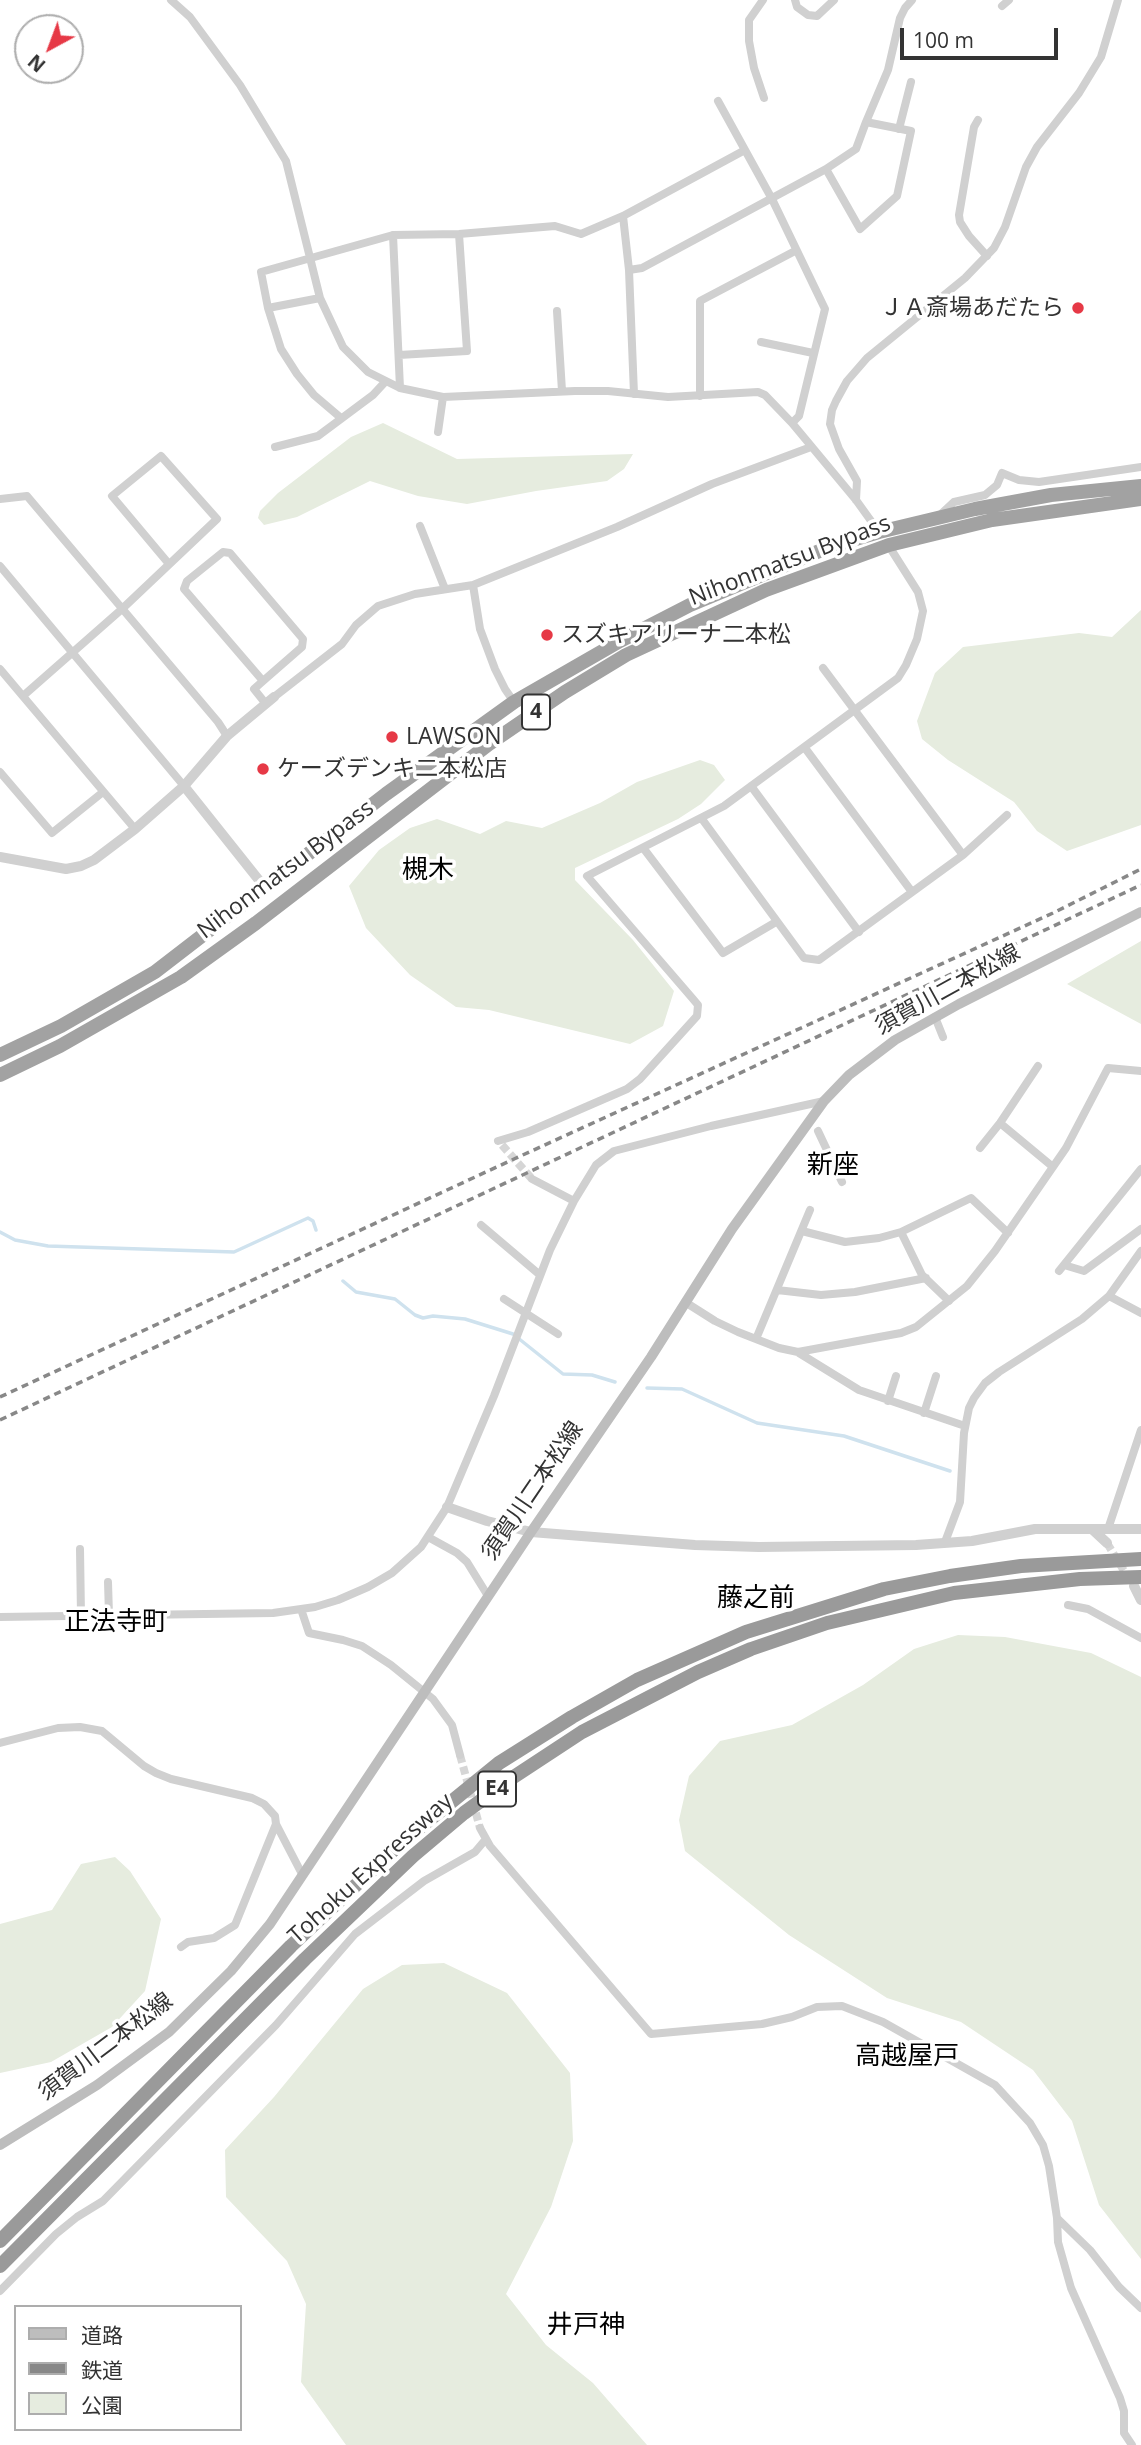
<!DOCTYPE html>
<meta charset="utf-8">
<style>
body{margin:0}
#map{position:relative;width:1141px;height:2445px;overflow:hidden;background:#fff;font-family:"Open Sans","Noto Sans JP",sans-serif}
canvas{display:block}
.legend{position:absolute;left:14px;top:2305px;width:228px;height:126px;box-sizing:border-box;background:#fff;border:2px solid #adadad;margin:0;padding:9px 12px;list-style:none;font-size:21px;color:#333}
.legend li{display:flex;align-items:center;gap:14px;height:35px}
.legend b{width:35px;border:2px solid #adadad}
.north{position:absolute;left:14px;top:14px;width:70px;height:70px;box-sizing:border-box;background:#fff;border:2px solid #adadad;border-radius:50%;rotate:221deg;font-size:19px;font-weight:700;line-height:28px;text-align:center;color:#333}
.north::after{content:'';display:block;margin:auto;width:24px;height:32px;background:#e63946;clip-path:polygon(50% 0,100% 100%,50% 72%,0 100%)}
.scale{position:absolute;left:900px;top:28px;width:158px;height:32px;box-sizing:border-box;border:4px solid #333;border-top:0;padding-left:9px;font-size:21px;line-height:24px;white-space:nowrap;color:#333;-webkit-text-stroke:5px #fff;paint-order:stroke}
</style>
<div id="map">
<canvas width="1141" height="2445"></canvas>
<ul class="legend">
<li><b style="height:9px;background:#bdbdbd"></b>道路</li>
<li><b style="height:9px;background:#888"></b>鉄道</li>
<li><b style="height:19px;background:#e6ecdf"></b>公園</li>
</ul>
<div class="north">N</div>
<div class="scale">100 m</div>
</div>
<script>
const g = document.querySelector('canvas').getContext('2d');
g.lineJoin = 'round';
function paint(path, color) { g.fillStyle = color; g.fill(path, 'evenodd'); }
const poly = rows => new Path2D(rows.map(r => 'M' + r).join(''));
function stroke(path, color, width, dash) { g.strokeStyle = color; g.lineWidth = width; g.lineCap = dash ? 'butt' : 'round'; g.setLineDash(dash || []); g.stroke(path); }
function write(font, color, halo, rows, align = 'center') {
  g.font = font + ' "Open Sans","Noto Sans JP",sans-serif'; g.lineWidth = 7; g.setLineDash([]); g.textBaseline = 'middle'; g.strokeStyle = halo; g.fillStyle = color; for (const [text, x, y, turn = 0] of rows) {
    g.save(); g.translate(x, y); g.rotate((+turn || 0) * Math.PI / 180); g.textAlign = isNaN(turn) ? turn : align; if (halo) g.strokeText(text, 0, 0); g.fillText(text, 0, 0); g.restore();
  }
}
paint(poly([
 [383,423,457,459,633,454,624,469,607,481,536,491,467,504,418,496,370,481,297,517,264,525,258,518,260,511,278,493,351,437],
 [1141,610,1141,825,1067,851,1037,831,1014,802,948,760,922,739,917,721,935,673,963,647,1079,633,1112,637],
 [700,760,714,765,725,780,701,804,678,819,575,868,575,880,633,940,674,991,663,1026,630,1044,489,1010,456,1007,410,975,366,928,349,886,379,850,410,828,437,819,480,834,506,821,542,828,600,803,637,782],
 [1141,941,1141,1024,1067,984],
 [958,1635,1005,1637,1091,1653,1141,1677,1141,2259,1099,2205,1072,2121,1033,2070,961,2022,887,1998,789,1935,685,1851,679,1820,689,1776,720,1741,792,1725,863,1685,914,1649],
 [115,1857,130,1871,161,1919,145,1991,112,2027,51,2062,0,2073,0,1924,52,1910,81,1864],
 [444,1963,507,1993,570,2073,573,2141,551,2207,506,2294,546,2345,593,2383,647,2445,346,2445,301,2382,306,2304,287,2261,226,2197,225,2150,274,2097,363,1989,402,1965]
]), '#e6ecdf');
stroke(poly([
 [0,1232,15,1240,48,1246,234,1252,308,1218,313,1221,316,1230],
 [343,1281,356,1292,395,1299,415,1315,423,1318,433,1316,465,1319,513,1334,563,1374,592,1375,615,1382],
 [647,1388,682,1389,757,1423,844,1436,950,1471]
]), '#cfe2ee', 3.5);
stroke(poly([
 [502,1145,532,1179],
 [1107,1543,1129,1579],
 [460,1755,480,1828]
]), '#d6d6d6', 8, [8, 4]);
stroke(poly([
 [171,0,190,17,240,85,286,161,320,298,343,347,368,372,400,388,443,397,575,391,608,391,668,397,758,392,765,395,792,423,856,500,879,532],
 [763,0,749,20,749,41,754,68,764,98],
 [795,0,797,7,808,15,817,16,834,0],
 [1002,6,1009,0],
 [718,101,772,199,825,309,799,416,792,423],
 [978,120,974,127,959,215,960,222,969,236,987,256],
 [866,122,888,70,900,18,905,8,912,0],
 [899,129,911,82],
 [623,216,629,270,634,394],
 [393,235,400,388],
 [629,270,642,268,826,169,856,149,866,122,911,131,897,196,860,229,826,169],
 [268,308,320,298],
 [557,311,562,391],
 [761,342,813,353],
 [399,355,467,351,459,234],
 [700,396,700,301,795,251],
 [341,418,314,395,297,374,281,349,268,308,261,272,393,235,459,234,555,226,581,234,623,216,745,150],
 [438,432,443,397],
 [275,447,318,436,373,395,385,382],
 [0,499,27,496,218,722,227,736],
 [856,500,857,481,839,449,830,424,832,410,836,401,847,381,867,358,965,278,994,248,1005,227,1026,167,1037,147,1079,93,1101,57,1118,0],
 [940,515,954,502,985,495,997,485,1002,473,1019,480,1039,482,1141,467],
 [420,526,445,589],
 [0,566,184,786],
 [473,585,480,629,495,669,505,689,514,702],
 [0,669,135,829],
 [263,681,184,589,187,581,223,552,230,553,303,639,302,647,263,681,254,689,266,704],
 [23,696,122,609,217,519,161,456,112,496,169,564],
 [274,697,342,644,356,625,378,606,415,594,473,585,617,527,712,484,811,447],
 [805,748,912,892],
 [0,772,52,833,103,792],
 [751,786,859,932],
 [702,819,804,958,819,960,963,855,823,668],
 [644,849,723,953,776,922],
 [963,855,1007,815],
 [935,1017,943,1037],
 [1000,1123,1053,1167],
 [818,1131,842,1182],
 [498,1141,528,1132,627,1089,640,1079,697,1016,698,1005,693,999,587,876,724,806,898,678,906,665,917,639,923,611,918,592,887,543],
 [980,1148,1000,1123,1038,1066],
 [532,1179,574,1201],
 [481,1225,540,1275],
 [802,1231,845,1242,879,1238,901,1232,971,1198,1008,1233],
 [901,1232,922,1275,949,1301],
 [1064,1265,1084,1271,1141,1229],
 [1059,1271,1141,1169],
 [777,1290,821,1295,855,1292,926,1278],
 [1109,1296,1141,1313],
 [504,1299,558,1334],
 [685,1302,715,1321,738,1332,779,1348,798,1352,901,1333,916,1327,967,1286,995,1251,1066,1148,1108,1068,1141,1071],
 [756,1339,810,1210],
 [799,1353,859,1390,965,1426],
 [888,1401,896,1376],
 [924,1413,936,1376],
 [1108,1529,1141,1430],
 [428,1537,457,1553,467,1562,488,1596],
 [945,1542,960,1502,964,1433,969,1408,974,1398,985,1383,999,1372,1082,1319,1109,1296,1141,1251],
 [80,1549,81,1616],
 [108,1582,109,1615],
 [1068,1605,1088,1609,1141,1638],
 [301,1609,309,1633,343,1640,362,1646,391,1665,433,1699,452,1725,460,1755],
 [0,1617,273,1613,315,1607,338,1600,368,1587,392,1573,421,1547,447,1507,494,1396,550,1250,574,1201,596,1165,614,1151,711,1126,824,1101],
 [0,1743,58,1728,80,1727,102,1731,144,1766,156,1773,171,1779,252,1798,264,1804,275,1816,276,1824,302,1874],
 [480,1828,490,1846,651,2034,762,2024,792,2017,817,2007,842,2006,883,2022,995,2085,1030,2123,1043,2145,1049,2166,1057,2218,1090,2250,1119,2287,1141,2308],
 [181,1947,188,1942,214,1938,235,1925,276,1824],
 [1057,2218,1058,2242,1071,2288,1120,2398,1124,2411,1124,2433,1132,2445],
 [0,2291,56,2234,77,2217,103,2201,276,2025,355,1934,424,1881,475,1852,486,1839]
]), '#d0d0d0', 8);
stroke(poly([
 [184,786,266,889],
 [0,857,66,869,81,866,94,860,135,829,184,786,227,736,274,697],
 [447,1507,487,1521,531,1532,695,1545,759,1547,916,1545,972,1541,1035,1529,1141,1529],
 [1092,1529,1107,1543],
 [1134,1586,1141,1600]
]), '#d0d0d0', 10);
stroke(poly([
 [0,2145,97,2085,169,2032,231,1971,270,1924,531,1532,651,1357,732,1229,824,1101,849,1075,895,1040,959,1004,1141,912]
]), '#bdbdbd', 10);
stroke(poly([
 [0,1055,61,1026,155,972,386,794,514,702,620,641,690,605,829,547,879,532,975,509,1051,495,1141,486],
 [0,1075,60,1046,181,977,256,923,489,744,565,692,626,655,766,590,889,545,992,520,1141,499]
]), '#a2a2a2', 14);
stroke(poly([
 [0,2241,291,1946,402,1842,499,1763,572,1717,637,1680,746,1632,884,1589,950,1576,1021,1566,1141,1559],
 [0,2266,305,1959,413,1856,464,1813,512,1778,582,1732,698,1672,751,1649,827,1623,954,1593,1080,1579,1141,1577]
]), '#9a9a9a', 14);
stroke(poly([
 [0,1397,514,1159,1053,913,1141,869],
 [0,1420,1141,885]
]), '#888', 3.5, [7, 5]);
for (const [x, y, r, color] of [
 [1078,308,7,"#e63946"],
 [547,635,7,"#e63946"],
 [392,737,7,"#e63946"],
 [263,769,7,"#e63946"]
]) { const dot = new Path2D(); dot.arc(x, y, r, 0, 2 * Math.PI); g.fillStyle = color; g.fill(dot); stroke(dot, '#fff', 2.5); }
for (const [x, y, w] of [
 [536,712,28],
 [497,1789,38]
]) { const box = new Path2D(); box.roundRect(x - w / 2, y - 17.5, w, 35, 5); g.fillStyle = '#fff'; g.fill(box); stroke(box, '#333', 2); }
write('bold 21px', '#333', null, [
 ["4",536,712],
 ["E4",497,1789]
]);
write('23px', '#333', '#fff', [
 ["ＪＡ斎場あだたら",1064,308,"right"],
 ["スズキアリーナ二本松",561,635],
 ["LAWSON",406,737],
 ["ケーズデンキ二本松店",277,769]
], 'left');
write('23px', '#333', '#fff', [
 ["Nihonmatsu Bypass",790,561,-21],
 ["Nihonmatsu Bypass",286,870,-37],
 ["須賀川二本松線",948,990,-29],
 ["須賀川二本松線",533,1491,-56],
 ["Tohoku Expressway",371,1869,-42],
 ["須賀川二本松線",106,2047,-37]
]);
write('26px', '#000', '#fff', [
 ["槻木",428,871],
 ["新座",833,1166],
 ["藤之前",756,1599],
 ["正法寺町",116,1623],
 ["高越屋戸",907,2057],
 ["井戸神",586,2326]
]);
</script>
